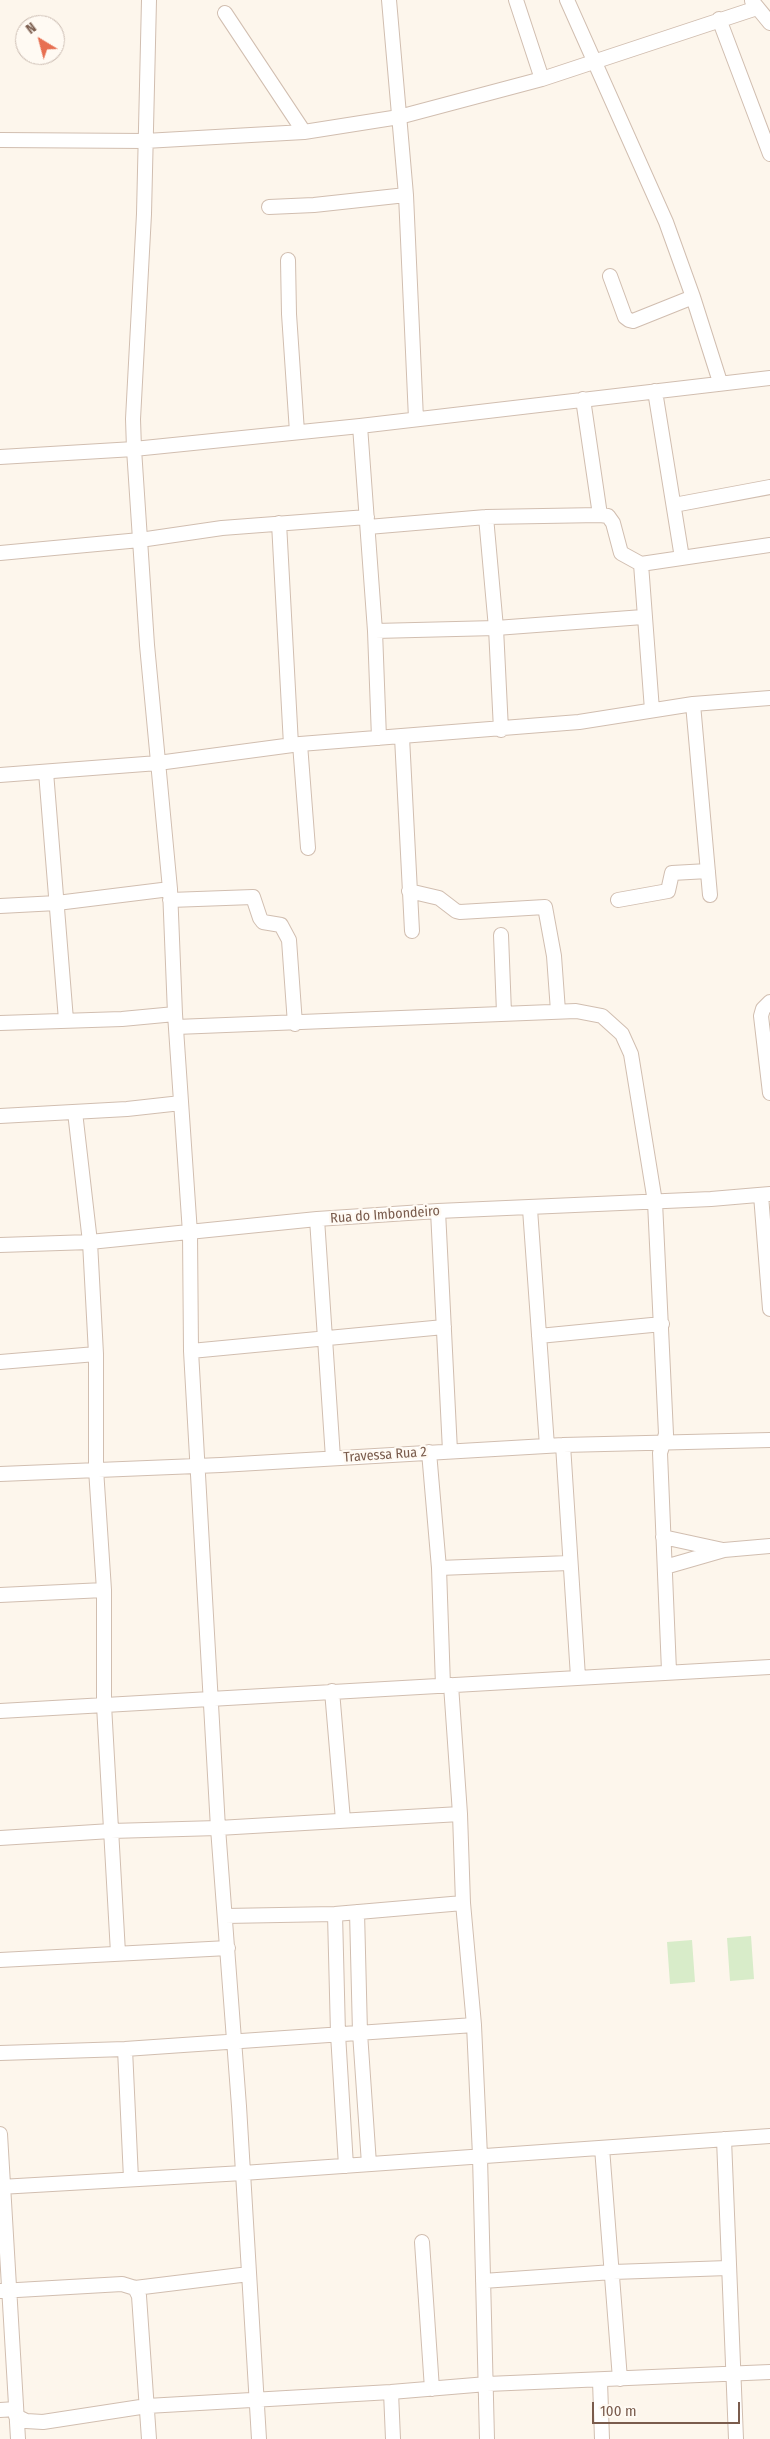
<!DOCTYPE html>
<style>
body{margin:0}
#map{position:relative;width:770px;height:2439px;overflow:hidden;background:#fdf6ec;font-family:"Fira Sans Condensed",sans-serif}
canvas{display:block}
.north{position:absolute;left:15px;top:15px;width:50px;height:50px;box-sizing:border-box;background:#fffaf3;border:1px solid #cabbb1;border-radius:50%;rotate:323deg;font-size:14px;font-weight:700;line-height:20px;text-align:center;color:#7a5c4d}
.north::after{content:'';display:block;margin:auto;width:18px;height:22px;background:#e76f51;clip-path:polygon(50% 0,100% 100%,50% 72%,0 100%)}
.scale{position:absolute;left:592px;top:2402px;width:148px;height:22px;box-sizing:border-box;border:2px solid #7a5c4d;border-top:0;padding-left:6px;font-size:15px;line-height:18px;white-space:nowrap;color:#7a5c4d;-webkit-text-stroke:4px #fffaf3;paint-order:stroke}
</style>
<div id="map">
<canvas width="770" height="2439"></canvas>
<div class="north">N</div>
<div class="scale">100 m</div>
</div>
<script>
const g = document.querySelector('canvas').getContext('2d');
g.lineJoin = 'round';
function paint(path, color) { g.fillStyle = color; g.fill(path, 'evenodd'); }
const poly = rows => new Path2D(rows.map(r => 'M' + r).join(''));
function stroke(path, color, width, dash) { g.strokeStyle = color; g.lineWidth = width; g.lineCap = dash ? 'butt' : 'round'; g.setLineDash(dash || []); g.stroke(path); }
function write(font, color, halo, rows, align = 'center') {
  g.font = font + ' "Fira Sans Condensed",sans-serif'; g.lineWidth = 4.5; g.setLineDash([]); g.textBaseline = 'middle'; g.strokeStyle = halo; g.fillStyle = color; for (const [text, x, y, turn = 0] of rows) {
    g.save(); g.translate(x, y); g.rotate((+turn || 0) * Math.PI / 180); g.textAlign = isNaN(turn) ? turn : align; if (halo) g.strokeText(text, 0, 0); g.fillText(text, 0, 0); g.restore();
  }
}
paint(poly([
 [751,1936,754,1979,730,1981,727,1938],
 [692,1940,695,1982,670,1984,667,1942]
]), '#d8ecc9');
const minor = poly([
 [149,0,144,214,133,419,134,449,147,645,170,889,175,1014,190,1233,191,1351,218,1828,239,2106,259,2439],
 [389,0,406,195,416,419],
 [516,0,542,79],
 [567,0,666,222,693,297,720,382],
 [752,1,770,23],
 [225,13,304,132],
 [719,19,770,154],
 [0,140,145,141,304,132,399,117,542,79,757,8],
 [269,207,314,205,406,195],
 [288,260,289,314,297,432],
 [610,276,625,317,629,320,633,321,693,297],
 [655,391,682,558],
 [583,399,600,515],
 [360,426,375,631,379,738],
 [0,457,134,449,360,426,770,378],
 [674,505,770,487],
 [486,517,496,628,501,730],
 [279,523,291,745],
 [368,527,486,517,600,515,608,516,613,523,621,553,641,564,770,545],
 [0,553,140,540,222,528,367,517],
 [641,564,652,710],
 [375,631,496,628,643,617],
 [693,704,710,895],
 [402,737,412,931],
 [300,744,308,848],
 [46,772,66,1020],
 [0,775,158,763,300,744,579,722,693,704,770,698],
 [409,891,439,898,456,911,460,912,545,907,554,956,558,1011],
 [170,900,253,897,260,918,263,922,281,925,289,940,295,1024],
 [618,900,668,891,672,873,708,871],
 [0,906,57,903,170,889],
 [501,935,504,1013],
 [770,1002,763,1009,761,1016,770,1093],
 [0,1023,122,1019,175,1014],
 [176,1027,576,1011,602,1016,622,1034,631,1054,655,1202,666,1434,660,1453,669,1671],
 [0,1116,127,1109,181,1103],
 [761,1195,770,1309],
 [530,1209,547,1446],
 [438,1211,450,1451],
 [317,1219,333,1458],
 [0,1245,90,1242,317,1219,438,1211,711,1199,770,1194],
 [539,1336,662,1324],
 [191,1351,444,1327],
 [96,1354,96,1469,104,1590,104,1705,118,1953],
 [0,1362,96,1354,90,1242,75,1112],
 [563,1445,578,1677],
 [429,1452,439,1568,443,1686],
 [0,1474,221,1465,563,1445,770,1440],
 [663,1537,723,1550],
 [665,1567,724,1550,770,1546],
 [439,1568,569,1563],
 [0,1595,104,1590],
 [451,1685,460,1814,463,1903,474,2025,480,2156,487,2439],
 [332,1691,343,1820],
 [0,1711,770,1667],
 [0,1838,111,1831,218,1828,460,1814],
 [357,1912,360,2033,369,2164],
 [335,1914,338,2034,346,2166],
 [225,1916,335,1914,463,1903],
 [0,1960,228,1948],
 [125,2049,131,2179],
 [0,2053,125,2049,474,2025],
 [0,2134,18,2439],
 [724,2139,736,2439],
 [602,2148,620,2379],
 [0,2187,243,2173,770,2136],
 [422,2242,432,2389],
 [483,2281,613,2272,728,2268],
 [135,2288,249,2274],
 [0,2291,122,2284,135,2288,139,2296,149,2439],
 [600,2381,602,2439],
 [391,2392,393,2439],
 [0,2410,16,2409],
 [16,2416,26,2421,43,2422,147,2406,391,2392,487,2384,770,2372]
]);
stroke(minor, '#d1beb0', 16);
stroke(minor, '#fff', 14);
write('14px', '#7a5c4d', '#fffaf3', [
 ["Rua do Imbondeiro",385,1215,-4],
 ["Travessa Rua 2",385,1455,-4]
]);
</script>
